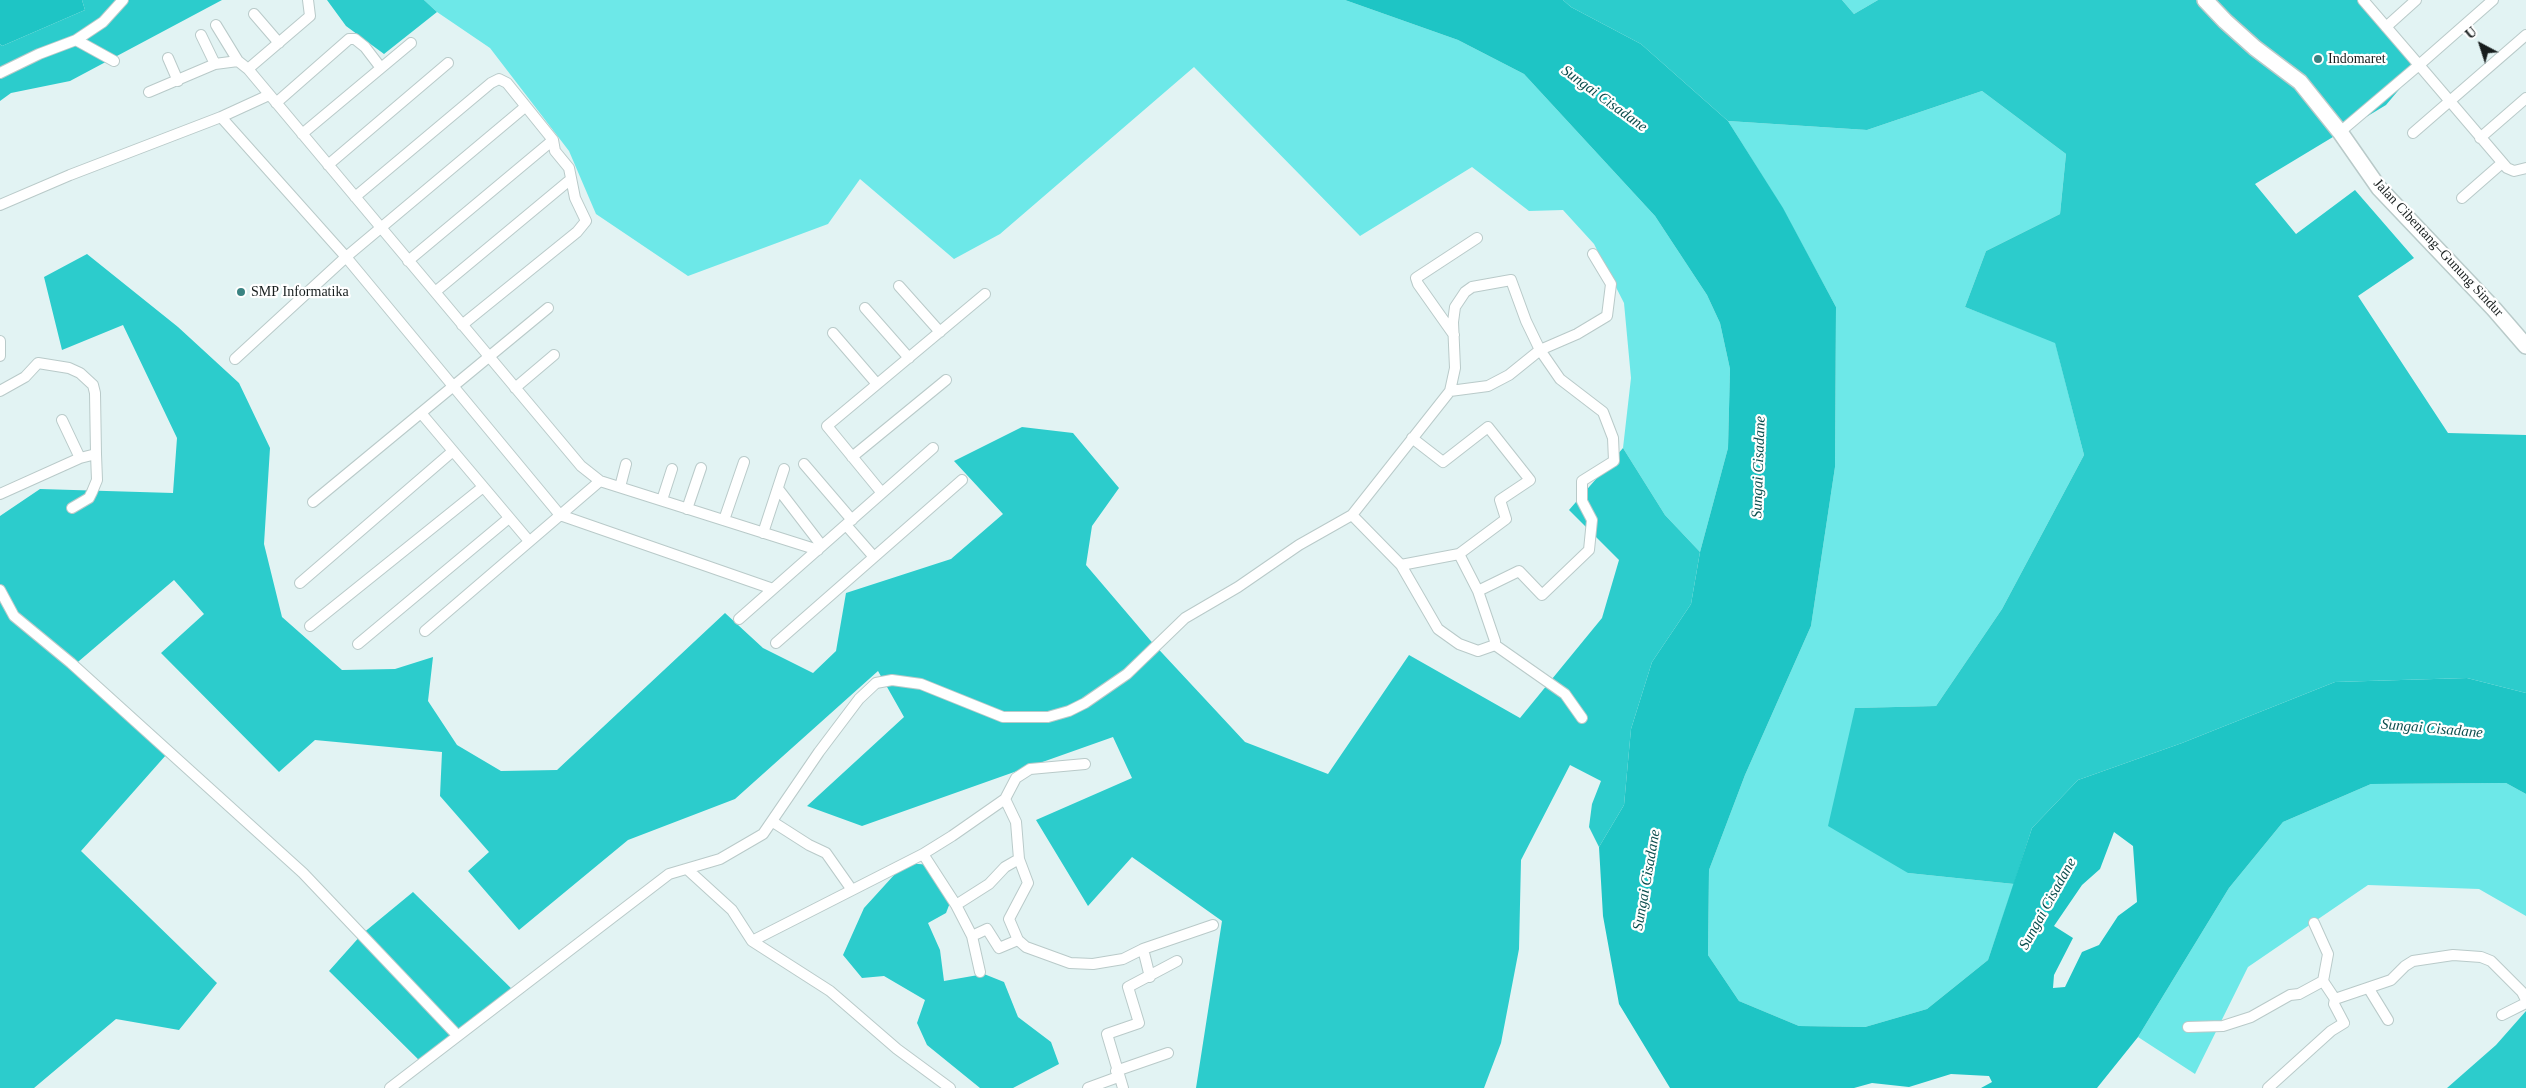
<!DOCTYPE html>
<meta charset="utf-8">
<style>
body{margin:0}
#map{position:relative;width:2526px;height:1088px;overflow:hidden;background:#e2f3f3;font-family:Georgia,serif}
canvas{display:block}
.north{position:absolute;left:2456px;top:20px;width:50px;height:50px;-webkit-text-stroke:4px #fff;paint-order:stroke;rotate:320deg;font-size:14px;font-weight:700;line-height:20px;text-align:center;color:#171d1d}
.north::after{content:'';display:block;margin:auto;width:18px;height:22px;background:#171d1d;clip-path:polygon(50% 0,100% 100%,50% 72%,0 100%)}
</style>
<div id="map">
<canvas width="2526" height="1088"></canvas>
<div class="north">U</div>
</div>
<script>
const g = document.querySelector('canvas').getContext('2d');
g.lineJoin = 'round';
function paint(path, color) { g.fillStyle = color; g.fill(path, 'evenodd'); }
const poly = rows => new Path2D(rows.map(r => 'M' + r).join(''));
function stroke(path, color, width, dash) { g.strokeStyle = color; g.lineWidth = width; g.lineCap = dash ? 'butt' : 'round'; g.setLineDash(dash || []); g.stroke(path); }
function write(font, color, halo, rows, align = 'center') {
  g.font = font + ' Georgia,serif'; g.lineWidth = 4.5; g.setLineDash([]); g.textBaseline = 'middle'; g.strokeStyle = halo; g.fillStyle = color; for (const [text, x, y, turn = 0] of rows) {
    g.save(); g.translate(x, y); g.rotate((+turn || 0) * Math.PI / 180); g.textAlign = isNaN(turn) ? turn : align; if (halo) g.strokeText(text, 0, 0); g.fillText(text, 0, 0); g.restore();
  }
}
paint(poly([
 [424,0,1345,0,1458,40,1524,74,1655,216,1707,295,1720,323,1730,369,1728,448,1700,552,1665,515,1623,448,1631,378,1624,303,1594,244,1563,210,1529,211,1472,167,1360,236,1194,67,1000,234,954,259,860,179,828,224,688,276,596,214,569,151,490,48,437,12],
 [1842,0,1878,0,1854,14],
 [1982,91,2066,154,2060,214,1986,251,1965,307,2055,342,2084,455,2002,609,1936,706,1855,708,1908,873,2014,884,1988,960,1927,1009,1865,1027,1799,1026,1739,1001,1708,955,1709,870,1745,775,1811,626,1835,467,1836,307,1783,209,1728,121,1867,130],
 [2506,783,2526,794,2526,916,2479,889,2368,885,2248,967,2195,1074,2138,1037,2229,888,2283,822,2371,784]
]), '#6de8e8');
paint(poly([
 [82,0,222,0,70,81,11,93,0,101,0,44,2,46,85,10],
 [327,0,424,0,437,12,384,54,346,26],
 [1563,0,1842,0,1854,14,1878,0,2359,0,2418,67,2386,105,2255,184,2296,234,2355,190,2414,258,2358,296,2448,433,2526,435,2526,693,2467,678,2335,682,2182,743,2078,780,2032,828,2014,884,1908,873,1828,826,1855,708,1936,706,2002,609,2084,455,2055,343,1965,307,1986,251,2060,214,2066,154,1982,91,1867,130,1728,121,1641,44,1571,7],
 [87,254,178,327,239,383,270,448,264,544,282,617,342,670,395,669,433,657,428,701,457,745,501,771,557,770,725,613,763,648,813,673,836,651,846,593,951,559,1003,514,954,461,1022,427,1073,433,1119,488,1092,526,1086,565,1150,640,1245,742,1328,774,1409,655,1520,718,1602,618,1619,560,1569,510,1623,448,1665,515,1700,552,1691,604,1652,662,1631,729,1624,805,1599,847,1589,827,1592,804,1601,781,1570,765,1521,860,1519,949,1501,1043,1484,1088,1196,1088,1222,921,1132,857,1088,906,1036,820,1132,778,1113,737,862,826,807,806,904,717,878,671,735,799,628,840,519,930,468,871,489,852,440,796,442,752,315,740,279,772,161,653,204,614,174,580,72,667,166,755,81,851,217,983,179,1030,116,1019,34,1088,0,1088,0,516,40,489,173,493,177,438,123,325,62,350,44,277],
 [905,863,932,865,953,895,946,913,928,923,940,950,944,981,984,974,1004,982,1018,1017,1051,1042,1059,1064,1013,1088,980,1088,927,1045,917,1023,925,1000,884,976,862,978,843,955,864,908],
 [413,892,517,994,425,1066,329,971,362,934],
 [2526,1011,2526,1088,2447,1088,2496,1045]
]), '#2ccccc');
paint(poly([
 [0,0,82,0,85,10,2,46,0,44],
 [1345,0,1563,0,1571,7,1641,44,1728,121,1783,208,1836,307,1835,467,1811,626,1745,775,1709,870,1708,955,1739,1001,1799,1026,1865,1027,1927,1009,1988,960,2032,828,2078,780,2182,743,2335,682,2467,678,2526,693,2526,794,2506,783,2371,784,2283,822,2229,888,2138,1037,2097,1088,1981,1088,1992,1082,1989,1076,1951,1074,1909,1087,1872,1083,1854,1088,1670,1088,1619,1004,1603,916,1599,847,1624,805,1631,729,1652,662,1691,604,1700,552,1728,448,1730,369,1720,323,1707,295,1655,216,1524,74,1458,40],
 [2114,832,2133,846,2137,902,2118,916,2099,945,2082,952,2065,987,2053,988,2054,975,2073,938,2054,926,2082,885,2100,869]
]), '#1ec5c5');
const street = poly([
 [2363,0,2419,65,2493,0],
 [254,14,279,43],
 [216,25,238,61],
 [2386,27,2416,0],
 [201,35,215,64],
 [76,40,114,61],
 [168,58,178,81],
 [248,69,310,16,308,0],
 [0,73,39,54,76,40,103,22,123,0],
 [149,92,215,64,238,61,248,69,581,466,600,481,818,550],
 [276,103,349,39,355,39,365,47,381,68],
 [221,117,269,95],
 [2340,132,2419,65,2507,168,2514,171,2526,168],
 [2413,133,2526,35],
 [302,134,411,43],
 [2480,138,2526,98],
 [328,165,448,63],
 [355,197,491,83,499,79,507,83,553,140,555,151,569,168,575,198,586,221,577,232,462,325],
 [2462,198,2502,163],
 [0,205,70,175,221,117,346,257,560,515,773,589],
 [408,261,553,140],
 [899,286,940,332],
 [435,292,571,179],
 [865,308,909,358],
 [833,333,877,384],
 [1454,335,1418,284,1416,278,1477,238],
 [0,341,0,356],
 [235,359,346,257,525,107],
 [515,388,554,355],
 [0,391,25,377,38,363,69,368,80,373,93,385,95,393,96,454],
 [1450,391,1488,386,1509,375,1540,350,1577,334,1607,316,1611,284,1593,254],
 [421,413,529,541],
 [62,420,80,458],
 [852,457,946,380],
 [804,464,852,520],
 [620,487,626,464],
 [779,490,822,546],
 [882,493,827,426,985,294],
 [0,494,80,458,96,454,97,480,92,492,89,498,72,508],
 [662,500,672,469],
 [313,502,548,308],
 [687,509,701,468],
 [1352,515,1401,565,1438,629,1459,644,1478,651,1495,645,1565,694,1582,718],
 [724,520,744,462],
 [846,525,874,557],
 [763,533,784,469],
 [1459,554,1478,591,1495,641,1495,645],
 [1401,565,1459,554,1506,519,1500,500,1530,480,1488,427,1443,462,1412,438],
 [300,583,453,451],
 [0,590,14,616,71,663,303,873,457,1035],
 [739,619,933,448],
 [310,626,483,487],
 [425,631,600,481],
 [776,643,962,480],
 [358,644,509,518],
 [1005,799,1016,822,1019,859,1028,883,1009,919,1018,940,1026,947,1070,963,1093,964,1123,959,1143,949],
 [773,822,809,845,826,853,852,890],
 [923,854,956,905,972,936,980,972],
 [687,869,732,910,752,941,830,991,897,1049,950,1088],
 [956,905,989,884,1005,867,1019,859],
 [972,936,987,929,999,948,1018,940],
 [752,941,923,854,952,836,1005,799,1016,778,1030,769,1085,764],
 [1150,977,1143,949,1213,925],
 [2369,989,2388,1020],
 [2335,999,2391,980,2405,966,2413,961,2453,955,2481,957,2491,961,2522,992,2526,1000],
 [2502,1015,2526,1003],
 [2188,1027,2223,1026,2251,1017,2290,995,2299,994,2323,981],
 [1116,1071,1168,1053],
 [390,1088,669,874,720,859,763,834,819,752,859,699,876,683,892,680,921,684,1003,717,1048,717,1069,711,1085,703,1127,674,1185,618,1238,587,1299,545,1352,515,1450,391,1455,368,1453,322,1455,307,1465,292,1472,287,1511,280,1526,321,1540,350,1560,379,1603,412,1613,438,1614,461,1582,481,1582,501,1592,520,1589,550,1542,595,1519,571,1478,591],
 [1088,1088,1118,1077],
 [1123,1088,1107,1034,1139,1023,1128,987,1177,961],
 [2268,1088,2331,1031,2344,1023,2334,1004,2335,999,2323,981,2328,954,2314,923]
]);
const secondary = poly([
 [2205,0,2225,21,2255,48,2300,82,2340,132,2379,188,2494,309,2526,346]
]);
stroke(street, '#b9cac9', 12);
stroke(secondary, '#b9cac9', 18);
stroke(street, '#fff', 10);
stroke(secondary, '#fff', 15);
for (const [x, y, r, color] of [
 [2318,59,5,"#3a8382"],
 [241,292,5,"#3a8382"]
]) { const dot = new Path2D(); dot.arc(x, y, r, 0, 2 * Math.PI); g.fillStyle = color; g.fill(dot); stroke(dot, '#fff', 2); }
write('14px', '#171d1d', '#fff', [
 ["Indomaret",2328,59],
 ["SMP Informatika",251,292]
], 'left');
write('14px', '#171d1d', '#fff', [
 ["Jalan Cibentang–Gunung Sindur",2438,248,47]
]);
write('italic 15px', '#0c4e4e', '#fff', [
 ["Sungai Cisadane",1604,99,36],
 ["Sungai Cisadane",1759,467,-88],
 ["Sungai Cisadane",2432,729,5],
 ["Sungai Cisadane",1647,880,-80],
 ["Sungai Cisadane",2048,904,-61]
]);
</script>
